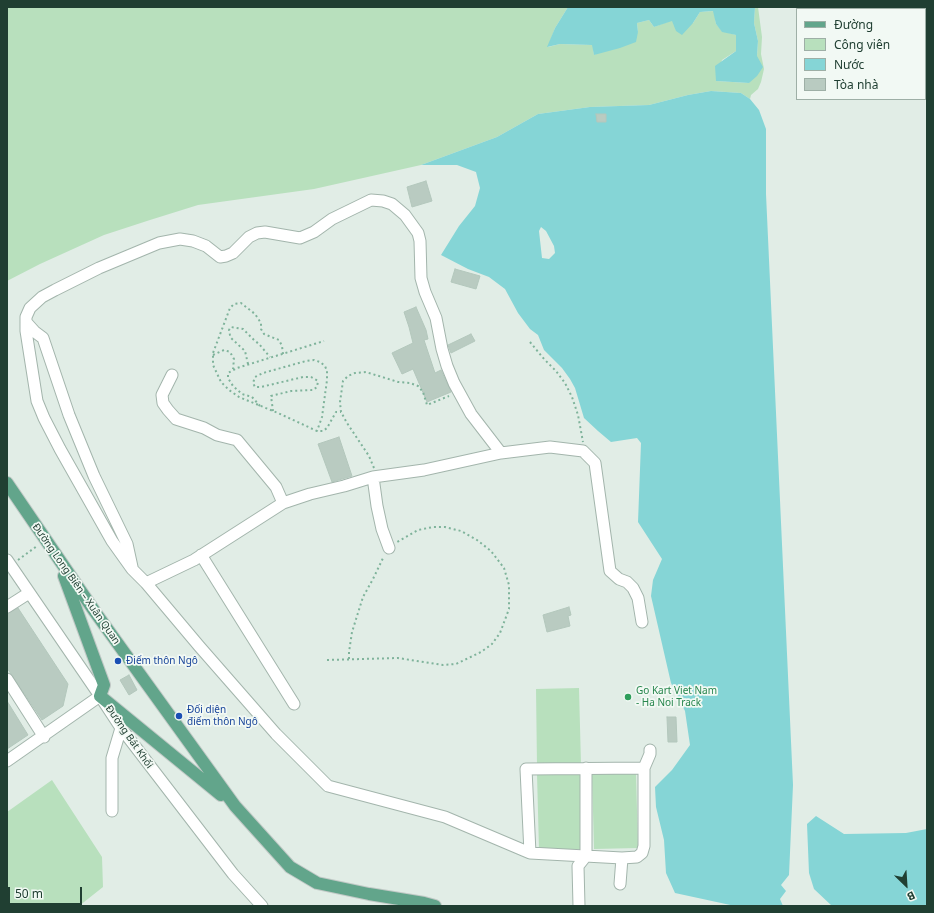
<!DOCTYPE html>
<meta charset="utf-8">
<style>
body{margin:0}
#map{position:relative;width:934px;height:913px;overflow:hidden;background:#e1ede6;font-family:"Noto Sans",sans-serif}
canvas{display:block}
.frame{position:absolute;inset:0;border:8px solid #203f32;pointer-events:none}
.legend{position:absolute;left:796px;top:8px;width:130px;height:92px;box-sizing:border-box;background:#f2f9f4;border:1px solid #9eafa6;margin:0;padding:5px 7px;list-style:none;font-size:12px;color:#203f32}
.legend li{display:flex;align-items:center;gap:8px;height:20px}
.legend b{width:20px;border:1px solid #9eafa6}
.north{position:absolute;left:886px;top:865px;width:40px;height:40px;-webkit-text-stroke:3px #f2f9f4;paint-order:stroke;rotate:155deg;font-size:11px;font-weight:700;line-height:16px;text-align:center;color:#203f32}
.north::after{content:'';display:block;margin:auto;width:14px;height:18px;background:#203f32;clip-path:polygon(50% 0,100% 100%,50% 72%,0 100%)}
.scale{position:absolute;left:8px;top:887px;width:74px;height:18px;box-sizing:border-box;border:2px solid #203f32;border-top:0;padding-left:5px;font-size:12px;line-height:14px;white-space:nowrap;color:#203f32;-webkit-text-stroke:3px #f2f9f4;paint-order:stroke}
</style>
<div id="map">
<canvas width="934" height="913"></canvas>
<div class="frame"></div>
<ul class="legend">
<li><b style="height:5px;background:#62a58b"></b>Đường</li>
<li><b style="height:11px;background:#b8e0bd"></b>Công viên</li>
<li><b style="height:11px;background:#85d5d6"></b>Nước</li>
<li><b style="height:11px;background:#b9cbc1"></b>Tòa nhà</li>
</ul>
<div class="north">B</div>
<div class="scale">50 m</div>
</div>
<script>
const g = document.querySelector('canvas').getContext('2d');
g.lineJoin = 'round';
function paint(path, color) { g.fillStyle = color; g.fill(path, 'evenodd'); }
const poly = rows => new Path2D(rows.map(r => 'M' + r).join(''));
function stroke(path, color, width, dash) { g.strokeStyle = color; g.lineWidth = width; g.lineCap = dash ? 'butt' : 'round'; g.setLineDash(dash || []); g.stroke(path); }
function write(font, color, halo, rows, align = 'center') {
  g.font = font + ' "Noto Sans",sans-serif'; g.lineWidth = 3.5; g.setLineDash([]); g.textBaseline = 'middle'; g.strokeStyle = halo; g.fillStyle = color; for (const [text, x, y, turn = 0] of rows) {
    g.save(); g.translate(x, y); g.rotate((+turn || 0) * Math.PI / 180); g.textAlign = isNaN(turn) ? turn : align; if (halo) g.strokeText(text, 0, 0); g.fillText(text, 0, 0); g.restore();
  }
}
paint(poly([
 [7,7,568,7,555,28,548,47,560,44,593,45,594,55,638,32,637,23,649,20,654,27,672,20,693,23,700,12,714,11,716,24,722,31,736,35,736,51,722,60,716,81,749,83,757,56,758,41,754,23,755,7,758,7,762,37,761,54,764,69,761,82,758,89,751,95,750,99,741,93,711,91,688,95,649,105,590,107,538,114,497,137,421,165,314,189,198,205,150,220,104,235,40,264,7,281],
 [579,688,581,765,537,766,536,689],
 [581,772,583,849,539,850,537,774],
 [636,772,638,848,594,849,592,773],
 [52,780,102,857,103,887,79,906,7,906,7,812]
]), '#b8e0bd');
paint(poly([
 [568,7,755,7,754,23,758,41,757,56,763,67,757,76,749,83,716,81,715,66,736,51,736,35,722,32,716,24,713,11,700,12,693,23,682,35,676,31,672,21,654,27,649,20,637,23,638,32,636,42,620,48,594,55,592,45,560,44,547,47,555,28],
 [711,91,741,93,750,99,759,110,766,129,766,194,793,785,789,875,781,885,786,891,780,899,783,906,735,906,675,893,666,873,664,840,656,807,655,787,672,770,690,745,685,711,671,683,651,596,653,580,662,559,638,522,641,443,637,438,611,442,598,431,584,418,575,388,570,379,562,368,544,350,538,335,530,329,518,313,505,289,489,277,468,269,441,255,459,226,475,206,480,188,476,172,457,165,421,165,497,137,538,114,590,107,649,105,688,95],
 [541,227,546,231,554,246,555,253,549,259,542,258,539,231],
 [816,816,844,834,906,833,927,829,927,906,832,906,814,889,809,873,807,824]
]), '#85d5d6');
const building = poly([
 [596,114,606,114,606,122,597,122,596,114],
 [426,181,432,201,412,207,407,187,426,181],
 [455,269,480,276,476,289,451,282,455,269],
 [416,307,426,330,428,339,424,340,435,373,441,370,451,392,427,402,413,369,402,374,392,353,413,343,409,327,404,312,416,307],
 [471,334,475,341,451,353,448,345,471,334],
 [339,437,352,476,332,482,318,444,339,437],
 [569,607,571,615,568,616,570,626,547,632,543,615,569,607],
 [18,608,68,684,63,706,42,720,7,668,7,614,18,608],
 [129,675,137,690,129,695,120,680,129,675],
 [7,701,28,735,7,749,7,701],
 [667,717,676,717,677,742,668,742,667,717]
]);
paint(building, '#b9cbc1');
stroke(building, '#b3c7bc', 1);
const minor = poly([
 [920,9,927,9],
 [26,322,35,332,43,338,69,415,94,476,127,544,132,567],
 [172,375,162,395,163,403,168,410,176,419,204,428,217,435,237,440,276,487,283,503],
 [501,453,471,414,454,383,447,366,442,349,436,318,425,292,421,278,420,241,418,233,405,215,392,204,383,201,371,200,332,219,314,232,300,238,265,232,257,233,249,237,233,253,226,256,220,257,206,246,193,241,180,239,159,243,99,268,55,290,42,297,30,308,26,317,26,331,37,401,44,418,60,449,112,541,132,569,146,583,199,646,276,734,328,786,445,817,530,853,622,858,637,857,642,853,644,846,644,768,650,754,650,750],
 [373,477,377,506,382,529,389,548],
 [201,555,294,704],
 [7,560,100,696,121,728,233,874,262,906],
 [146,583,194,560,283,503,310,494,344,486,373,477,424,470,501,453,550,447,583,451,595,463,610,571,619,579,627,582,633,588,638,598,642,622],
 [7,607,29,593],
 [7,679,44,737],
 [7,761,100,696],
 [112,811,112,758,121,728],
 [530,853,526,769,644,768],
 [620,884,622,858],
 [579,906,578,866,586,856,586,768]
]);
const major = poly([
 [7,483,95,612,235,806,290,867,317,883,369,894,424,903,435,906],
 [64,576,104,685,100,696,221,795]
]);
stroke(minor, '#a3b5ac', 13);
stroke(major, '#c1c9c6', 14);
stroke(poly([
 [530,342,544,359,556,371,565,383,572,397,578,415,583,442],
 [283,354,282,346,279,340,264,334,261,329,261,323,255,314,241,303,234,304,230,308,213,353,213,365,221,382,229,390,239,397,278,413,317,431,323,431,327,428,336,412,341,412],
 [213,355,224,350,230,352,234,359,233,369],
 [248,364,245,351,231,338,230,335,229,330,231,327,243,329,254,340,259,344,270,357],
 [260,406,252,397,242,394,233,386,228,378,228,373,237,368,324,341],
 [273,411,271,396,291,391,313,390,317,387,318,381,311,377,303,377,261,387,255,387,253,383,255,377,263,373,306,361,314,360,320,362,325,366,327,371,327,380,322,417,317,431],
 [374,468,369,456,347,423,341,412,340,402,343,381,348,376,355,373,366,372,398,382,410,383,418,386,423,392,427,405,449,396],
 [18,560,37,546],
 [349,659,349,652,352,632,363,597,373,579,384,556],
 [327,660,398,658,443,665,456,664,481,652,492,644,500,633,509,609,509,585,504,568,491,551,477,540,461,531,445,527,433,527,418,530,397,542]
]), '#7fb39b', 2, [2, 3]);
stroke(minor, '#fff', 11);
stroke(major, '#62a58b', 12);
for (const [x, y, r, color] of [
 [118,661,4,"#1a4fb4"],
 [628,697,4,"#2e9e5b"],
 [179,716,4,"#1a4fb4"]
]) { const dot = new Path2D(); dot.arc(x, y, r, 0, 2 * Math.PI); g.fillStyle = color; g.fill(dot); stroke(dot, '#f2f9f4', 1.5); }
write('10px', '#203f32', '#f2f9f4', [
 ["Đường Long Biên – Xuân Quan",76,584,55],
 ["Đường Bát Khối",129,737,55]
]);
write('10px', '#164399', '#f2f9f4', [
 ["Điếm thôn Ngô",126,661],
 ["Đối diện",187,710],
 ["điếm thôn Ngô",187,722]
], 'left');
write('10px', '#27864d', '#f2f9f4', [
 ["Go Kart Viet Nam",636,691],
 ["- Ha Noi Track",636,703]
], 'left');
</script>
